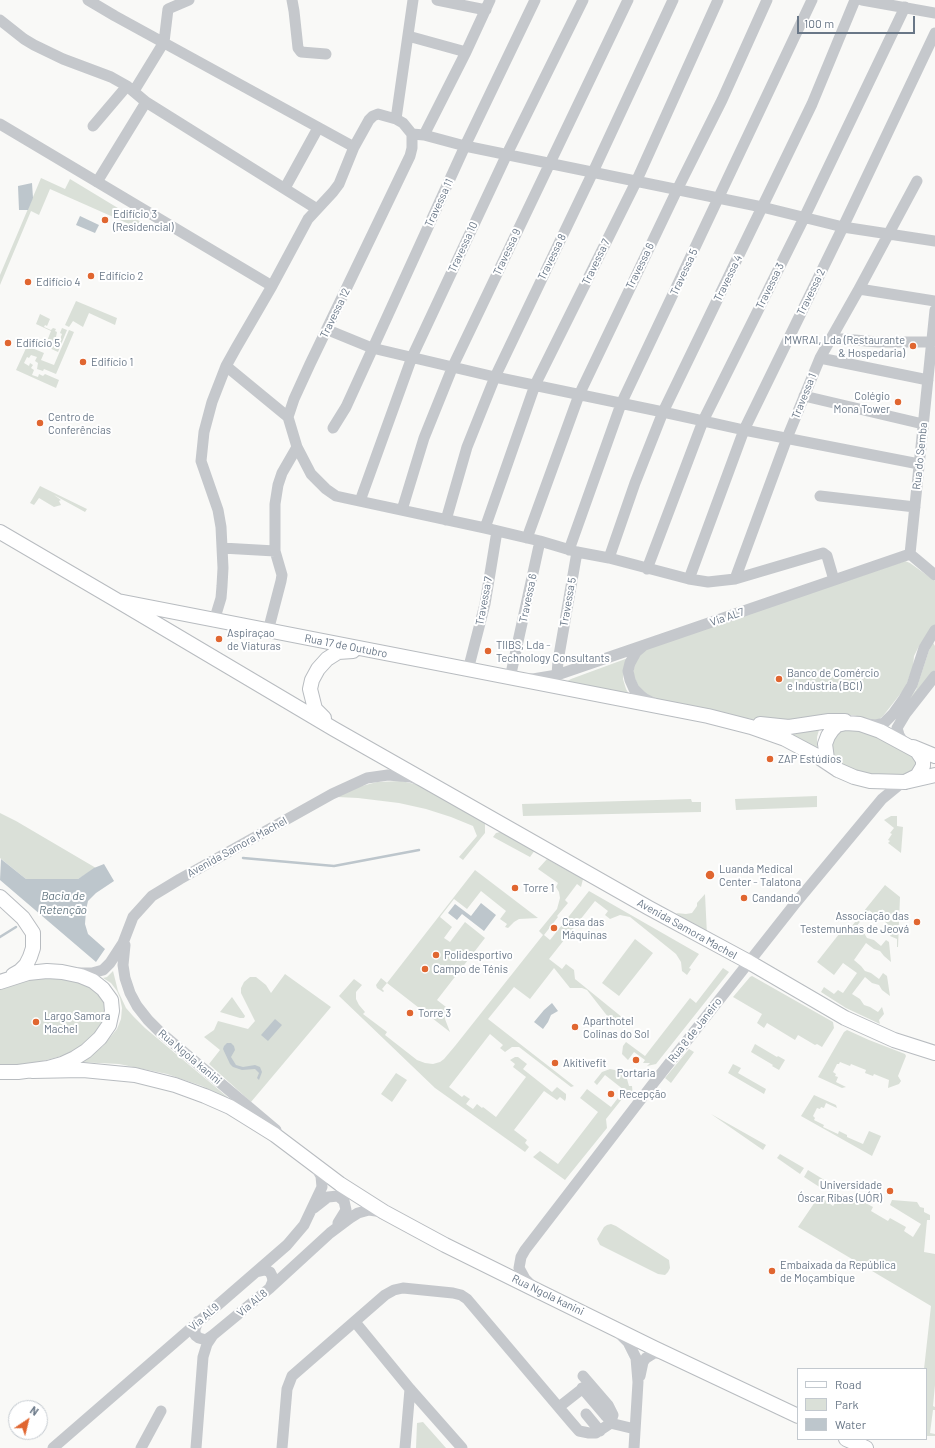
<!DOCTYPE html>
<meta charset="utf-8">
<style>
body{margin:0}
#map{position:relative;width:935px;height:1448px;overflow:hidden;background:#f9f9f7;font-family:Barlow,sans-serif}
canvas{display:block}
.legend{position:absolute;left:797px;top:1368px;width:130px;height:72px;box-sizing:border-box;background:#fff;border:1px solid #c3c9cf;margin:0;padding:5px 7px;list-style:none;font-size:12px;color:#697787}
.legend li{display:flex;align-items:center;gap:8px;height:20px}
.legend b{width:20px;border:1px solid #c3c9cf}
.north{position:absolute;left:8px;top:1400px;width:40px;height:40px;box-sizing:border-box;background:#fff;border:1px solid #c3c9cf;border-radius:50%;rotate:35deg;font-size:11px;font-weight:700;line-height:16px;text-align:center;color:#697787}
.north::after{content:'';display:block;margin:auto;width:14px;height:18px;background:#e06630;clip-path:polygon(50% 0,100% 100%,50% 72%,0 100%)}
.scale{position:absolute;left:797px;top:16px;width:118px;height:18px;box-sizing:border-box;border:2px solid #697787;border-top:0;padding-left:5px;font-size:12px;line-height:14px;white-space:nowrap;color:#697787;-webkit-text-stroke:3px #fff;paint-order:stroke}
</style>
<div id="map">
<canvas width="935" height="1448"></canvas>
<ul class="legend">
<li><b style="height:5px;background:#fff"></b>Road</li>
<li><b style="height:11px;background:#dae0d8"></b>Park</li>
<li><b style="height:11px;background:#bdc6cc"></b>Water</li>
</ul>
<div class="north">N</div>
<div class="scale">100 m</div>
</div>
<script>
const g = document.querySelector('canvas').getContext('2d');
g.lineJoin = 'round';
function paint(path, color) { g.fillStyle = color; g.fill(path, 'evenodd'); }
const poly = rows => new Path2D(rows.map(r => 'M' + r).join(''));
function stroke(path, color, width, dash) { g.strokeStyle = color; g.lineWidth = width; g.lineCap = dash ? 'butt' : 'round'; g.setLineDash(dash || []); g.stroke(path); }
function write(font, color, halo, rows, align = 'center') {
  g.font = font + ' Barlow,sans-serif'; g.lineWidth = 4; g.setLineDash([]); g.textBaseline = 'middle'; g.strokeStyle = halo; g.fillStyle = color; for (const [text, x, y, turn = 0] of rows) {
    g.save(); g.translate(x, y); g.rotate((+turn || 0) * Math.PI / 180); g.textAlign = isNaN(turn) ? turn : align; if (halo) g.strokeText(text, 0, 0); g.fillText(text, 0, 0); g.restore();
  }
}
paint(poly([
 [41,178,65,189,70,179,141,222,138,228,50,189,39,215,31,211,0,285,0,275],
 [76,301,117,318,115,325,89,313,83,327,73,321,69,327,65,325],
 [40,314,50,319,47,326,45,325,44,327,51,330,53,328,56,329,55,331,57,332,56,337,60,339,62,334,60,333,62,328,67,330,58,352,45,346,51,331,36,324],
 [69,330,74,332,56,374,44,369,43,371,37,369,38,363,35,361,37,357,31,355,29,358,27,357,24,363,29,366,30,363,33,365,31,368,34,370,32,375,38,377,39,374,43,376,45,374,59,380,56,388,16,370,27,346,44,353,41,360,54,365],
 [40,486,87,509,85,512,54,495,61,500,59,501,61,505,54,507,39,498,34,505,30,503],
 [905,561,910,563,935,581,935,625,919,646,914,656,913,667,905,688,883,716,877,721,853,715,844,715,802,723,761,721,656,700,640,690,633,674,636,658,641,651],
 [932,641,935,646,935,670,887,727,916,690],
 [628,658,624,670,623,679,626,689,631,698,562,684,571,679],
 [859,728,913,754,919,766,905,776,870,776,844,767,832,757,830,742,838,730],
 [819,730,817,737,817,750,794,737,793,735,794,733],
 [401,781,424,786,484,820,485,824,485,833,463,860,459,857,477,836,473,826,451,817,426,809,399,803,358,798,337,797,358,787,377,782],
 [817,796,817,807,736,810,735,799],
 [691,799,692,802,701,802,701,812,523,816,522,804],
 [0,813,16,821,96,868,78,879,26,879,0,858],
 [891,816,897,816,897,826,903,827,901,853,888,843,890,841,888,840,892,834,890,833,894,828,884,820],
 [500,832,502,832,535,850,530,857,493,837,496,833],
 [547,859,583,879,581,887,577,884,565,900,568,903,557,916,558,917,544,935,550,940,589,891,699,954,689,968,691,969,687,975,682,971,681,962,676,954,630,917,620,915,610,919,605,915,608,911,595,901,549,959,562,969,566,964,574,970,575,979,623,1018,624,1024,621,1026,617,1026,612,1022,587,990,582,988,570,988,554,968,530,999,514,987,488,1019,574,1086,571,1087,519,1047,512,1047,505,1052,500,1048,503,1045,490,1034,449,1087,462,1097,464,1095,470,1099,466,1104,473,1109,477,1104,482,1108,483,1107,496,1117,526,1077,513,1067,515,1064,510,1060,515,1057,518,1057,527,1064,523,1069,552,1092,557,1087,566,1094,566,1098,565,1101,560,1097,557,1100,544,1091,514,1130,527,1140,525,1143,529,1147,525,1152,435,1088,339,996,354,979,362,985,356,992,356,999,359,1005,365,1012,363,1014,387,1032,385,1035,417,1060,425,1063,433,1064,440,1062,444,1059,455,1046,543,935,539,931,557,909,560,898,559,892,556,887,558,883,538,869],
 [475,870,538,918,519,919,514,922,508,928,505,927,507,924,500,919,506,911,481,891,467,909,454,899,440,917,452,927,444,938,450,942,465,922,485,938,437,1000,446,1007,445,1019,450,1032,387,983,382,989,384,991,383,992,377,988,376,985,381,978,387,983],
 [885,885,900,897,898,947,897,947,897,939,890,936,894,929,886,923,883,918,876,916,869,910,856,927,864,933,867,938,874,940,881,946,886,940,889,942,891,962,884,956,880,951,874,949,866,943,854,960,861,966,865,971,871,973,879,979,883,973,887,976,890,996,882,990,879,985,872,983,865,977,852,994,860,999,864,1005,870,1007,878,1012,882,1007,884,1014,879,1020,880,1024,846,1008,821,992,824,987,834,994,838,990,843,993,857,973,843,963,834,975,817,962,843,929,847,932],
 [705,894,707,935,676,913,686,914,692,913,697,906,697,903],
 [635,939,653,953,619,996,602,983],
 [723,968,729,972,656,1064,647,1066,650,1063,643,1063,645,1060,634,1052,628,1060,622,1054,623,1046,626,1042,645,1056,690,998,696,1003],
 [113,971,118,991,126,1008,133,1016,145,1028,231,1100,202,1086,167,1074,119,1064,78,1062,94,1053,103,1046,117,1029,121,1019,122,1008,120,998,117,991,111,983,103,978,107,977],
 [285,974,331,1007,251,1102,209,1064,220,1050,204,1037,214,1030,218,1021,248,1029,255,1021,241,993,241,988,244,982,250,977,256,977,266,985,271,993],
 [752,976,833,1022,834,1028,822,1047,817,1044,815,1045,798,1035,795,1040,767,1023,764,1028,757,1023,762,1014,733,997,750,977],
 [33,977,59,977,84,982,105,998,106,1020,91,1039,79,1048,65,1055,39,1062,13,1065,0,1064,0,987],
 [232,997,245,1016,244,1018,240,1018,220,1012],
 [847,1030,869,1040,905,1054,906,1056,898,1076,901,1081,899,1084,888,1088,889,1080,874,1074,873,1076,865,1073,866,1070,851,1064,850,1066,840,1062,839,1064,837,1064,833,1072,836,1074,835,1076,838,1077,836,1082,846,1087,842,1088,818,1077,844,1032],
 [755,1044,777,1057,778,1056,785,1060,779,1070,772,1066,773,1065,751,1052],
 [689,1049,694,1052,671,1083,665,1078],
 [733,1064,741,1068,738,1073,766,1089,764,1094,728,1073],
 [610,1069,615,1070,627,1079,629,1086,632,1086,633,1096,622,1099,606,1119,607,1128,565,1180,533,1157,540,1151,558,1164,598,1112,580,1098,587,1089,611,1107,624,1090,605,1075,597,1085,594,1082,602,1072],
 [396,1073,407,1080,392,1102,381,1094],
 [814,1095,836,1105,837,1108,826,1103,824,1108,821,1107,820,1109,817,1108,813,1116,815,1118,814,1120,824,1125,823,1127,838,1134,839,1131,847,1135,847,1137,863,1144,869,1131,881,1136,872,1156,801,1116],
 [711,1114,766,1145,763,1150],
 [780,1154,804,1168,800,1174,777,1158],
 [808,1170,826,1181,828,1185,824,1189,821,1188,804,1177],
 [842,1194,856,1202,858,1199,873,1207,871,1211,888,1221,890,1218,906,1227,904,1231,913,1237,921,1224,890,1205,892,1200,917,1202,920,1207,924,1208,924,1212,930,1215,930,1220,927,1220,924,1252,935,1254,935,1385,933,1406,935,1407,935,1410,933,1410,930,1433,935,1434,935,1436,926,1436,926,1369,924,1369,931,1306,798,1227,819,1196,833,1206],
 [611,1224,616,1226,669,1260,670,1268,668,1272,665,1275,658,1274,600,1245,597,1239,604,1227,607,1225],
 [423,1422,446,1448,416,1448,417,1423]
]), '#dae0d8');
paint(poly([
 [32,183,33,198,28,210,19,210,18,186],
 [80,216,99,225,95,233,76,225],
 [1,859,26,879,78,879,94,868,104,864,114,881,96,893,88,901,86,910,85,924,88,934,105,949,96,962,0,880],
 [481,903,496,915,484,931,462,914,457,920,448,913,455,904,471,916],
 [552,1003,558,1011,551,1015,548,1022,543,1029,534,1022,544,1010],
 [275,1019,282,1025,268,1041,261,1035],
 [227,1043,231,1043,234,1046,235,1050,231,1057,236,1065,243,1067,255,1065,260,1067,262,1072,259,1080,257,1078,259,1073,255,1069,242,1070,233,1067,230,1064,223,1049,224,1046]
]), '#bdc6cc');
stroke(poly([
 [243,858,334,866,419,850],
 [0,937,16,927]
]), '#bdc6cc', 2.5);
const major = poly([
 [0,532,118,601,708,716,751,727,785,739,817,756,838,770],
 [118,601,334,729,649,908,749,962,845,1018,894,1040,935,1053],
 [324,718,315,709,310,689,312,680,318,669,327,659,338,652,353,651],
 [760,724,789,727,829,721,845,721],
 [913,747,935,756],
 [905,782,917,776,923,766,923,760,917,751,880,731,860,724,846,723,837,725,832,730,828,736,825,744,827,759,832,765,838,770,854,777,870,781,905,782,935,775],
 [0,897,23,918,33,933,33,948,30,957,26,965,20,971,13,975],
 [0,982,28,973,47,971,62,972,81,976,93,981,103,989,111,1000,112,1011,109,1025,100,1038,86,1051,75,1058,62,1064,48,1068,18,1072,0,1072],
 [32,1071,83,1070,135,1075,175,1085,205,1096,230,1107,275,1135,340,1184,384,1212,445,1245,538,1291,654,1348,798,1416],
 [846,1439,866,1448]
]);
stroke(major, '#b8bcc0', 16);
stroke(poly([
 [88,0,115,16,354,147],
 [292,0,294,11,298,48,301,52,326,54],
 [413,0,396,119,403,123,412,134,412,148,410,156,310,364,294,399,288,417,297,447,311,474,326,489,336,496,345,498,485,528,540,541,577,552,609,558,689,579,708,582,735,579,823,553,827,556,834,580],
 [437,0,486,10],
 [862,0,935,13],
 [0,20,24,39,34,45,63,59,111,77,127,86,146,102,317,209],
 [408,36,466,52],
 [134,91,164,42,168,9,189,0],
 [0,124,272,286],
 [93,126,127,86],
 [412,134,424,135,465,146,762,207,843,227,935,241],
 [424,135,466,52,490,0],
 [97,182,146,102],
 [285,188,318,128],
 [859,289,935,301],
 [328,330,372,348,495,377,663,412,744,430,919,464],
 [831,338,878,342,932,342],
 [820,358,928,380],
 [226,366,288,417],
 [804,396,923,424],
 [333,428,346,407,465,146,535,0],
 [820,496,915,507],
 [360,501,412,357,507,154,583,0],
 [402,510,424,438,453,366,628,0],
 [446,520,467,447,495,377,593,172,673,0],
 [485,528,535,385,636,182,718,0],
 [527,538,579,395,677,190,722,100,767,0],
 [540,541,510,678,533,679,557,675,910,554],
 [222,548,275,551],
 [569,550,621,404,812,0],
 [910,554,935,310],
 [910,554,935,575],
 [609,558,635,483,663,412,812,104,855,0],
 [647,569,703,421,804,218,905,7],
 [689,579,744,430,843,227,935,33],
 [735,579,787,438,820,358,859,289,917,181],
 [214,621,221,598,222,586,223,568,221,527,218,510,201,461,204,432,212,402,226,366,236,348,272,286,308,219,333,192,339,184,354,147,369,120,373,116,378,114,396,119],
 [268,631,281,581,282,575,275,551,275,504,278,485,282,473,297,447],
 [643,646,636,652,630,663,628,671,630,680,634,689,640,695,645,699,653,703],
 [468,670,485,604,497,531],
 [557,675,558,661,577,552],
 [866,724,875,725,884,723,893,714,903,700,912,685,924,648,935,630],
 [907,744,902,740,899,735,897,728,906,713,935,676],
 [125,945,123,965,125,978,130,993,137,1006,148,1020,160,1032,276,1130],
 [78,973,92,973,103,970,110,963,123,943,133,917,152,896,180,879,332,794,367,778,388,775,411,777,417,779],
 [314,1208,328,1197,338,1196,344,1201,346,1210,338,1223],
 [256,1272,265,1270,270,1272,272,1276,273,1281,270,1288],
 [533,1287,525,1279,519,1268,521,1257,525,1250,652,1085,794,905,882,799,899,785,905,782],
 [198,1321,195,1329,195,1335,199,1338,206,1340,213,1335],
 [355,1322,410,1389,462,1448],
 [620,1334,628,1342,636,1358,638,1382,634,1448],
 [640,1376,643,1362,646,1358,654,1353,666,1353],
 [582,1388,605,1415,611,1421],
 [559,1407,587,1385],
 [586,1414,600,1431],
 [610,1423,635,1429],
 [53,1448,287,1245,304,1225,322,1187,321,1176,316,1167],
 [141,1448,161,1411],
 [196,1448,203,1357,207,1344,213,1335,270,1288,330,1233,350,1218,358,1213,369,1210,383,1212],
 [282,1448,287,1389,292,1376,385,1295,394,1290,403,1288,453,1293,461,1295,467,1299,572,1423,579,1431,589,1433,596,1433,608,1425,611,1421,613,1415,608,1405,583,1376],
 [405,1448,410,1389]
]), '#c5c8cc', 11);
stroke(major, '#fff', 14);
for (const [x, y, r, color] of [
 [105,220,4,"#e06630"],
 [91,276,4,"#e06630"],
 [28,282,4,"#e06630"],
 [8,343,4,"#e06630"],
 [913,346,4,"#e06630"],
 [83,362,4,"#e06630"],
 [898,402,4,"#e06630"],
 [40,423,4,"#e06630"],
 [219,639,4,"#e06630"],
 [488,651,4,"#e06630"],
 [779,679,4,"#e06630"],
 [770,759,4,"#e06630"],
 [710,875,5,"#e06630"],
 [515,888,4,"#e06630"],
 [744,898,4,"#e06630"],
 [917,922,4,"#e06630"],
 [554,928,4,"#e06630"],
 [436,955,4,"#e06630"],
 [425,969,4,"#e06630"],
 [410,1013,4,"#e06630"],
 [36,1022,4,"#e06630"],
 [575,1027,4,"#e06630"],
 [636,1060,4,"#e06630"],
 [555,1063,4,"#e06630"],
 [611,1094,4,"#e06630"],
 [890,1191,4,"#e06630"],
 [772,1271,4,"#e06630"]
]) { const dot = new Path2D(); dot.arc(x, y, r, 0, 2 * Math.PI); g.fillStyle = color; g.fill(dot); stroke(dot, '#fff', 1.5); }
write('11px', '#697787', '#fff', [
 ["Travessa 11",439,203,-65],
 ["Travessa 10",463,247,-65],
 ["Travessa 9",507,252,-65],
 ["Travessa 8",552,257,-64],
 ["Travessa 7",596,262,-64],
 ["Travessa 6",640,266,-64],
 ["Travessa 5",684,272,-65],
 ["Travessa 4",728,278,-64],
 ["Travessa 3",770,286,-64],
 ["Travessa 2",811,292,-64],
 ["Travessa 12",335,313,-64],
 ["Travessa 1",804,396,-68],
 ["Rua do Semba",920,456,-84],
 ["Travessa 6",528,598,-78],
 ["Travessa 7",484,601,-79],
 ["Travessa 5",568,602,-80],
 ["Via AL7",727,617,-19],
 ["Rua 17 de Outubro",346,646,11],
 ["Avenida Samora Machel",237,847,-29],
 ["Avenida Samora Machel",687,929,29],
 ["Rua 8 de Janeiro",695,1030,-52],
 ["Rua Ngola kanini",190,1057,40],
 ["Rua Ngola kanini",548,1295,26],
 ["Via AL8",252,1303,-40],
 ["Via AL9",204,1317,-41]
]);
write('11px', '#697787', '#fff', [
 ["Edifício 3",113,214],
 ["(Residencial)",113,227],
 ["Edifício 2",99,276],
 ["Edifício 4",36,282],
 ["MWRAI, Lda (Restaurante",905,340,"right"],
 ["& Hospedaria)",905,353,"right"],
 ["Edifício 5",16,343],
 ["Edifício 1",91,362],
 ["Colégio",890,396,"right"],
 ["Mona Tower",890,409,"right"],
 ["Centro de",48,417],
 ["Conferências",48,430],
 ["Aspiraçao",227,633],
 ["de Viaturas",227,646],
 ["TIIBS, Lda -",496,645],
 ["Technology Consultants",496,658],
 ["Banco de Comércio",787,673],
 ["e Indústria (BCI)",787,686],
 ["ZAP Estúdios",778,759],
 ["Luanda Medical",719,869],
 ["Center - Talatona",719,882],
 ["Torre 1",523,888],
 ["Candando",752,898],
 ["Associação das",909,916,"right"],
 ["Testemunhas de Jeová",909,929,"right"],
 ["Casa das",562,922],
 ["Máquinas",562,935],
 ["Polidesportivo",444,955],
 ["Campo de Ténis",433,969],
 ["Torre 3",418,1013],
 ["Largo Samora",44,1016],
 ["Machel",44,1029],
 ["Aparthotel",583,1021],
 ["Colinas do Sol",583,1034],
 ["Akitivefit",563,1063],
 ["Portaria",636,1073,"center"],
 ["Recepção",619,1094],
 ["Universidade",882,1185,"right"],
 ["Óscar Ribas (UÓR)",882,1198,"right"],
 ["Embaixada da República",780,1265],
 ["de Moçambique",780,1278]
], 'left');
write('italic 12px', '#647782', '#fff', [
 ["Bacia de",63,896],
 ["Retenção",63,910]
]);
</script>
